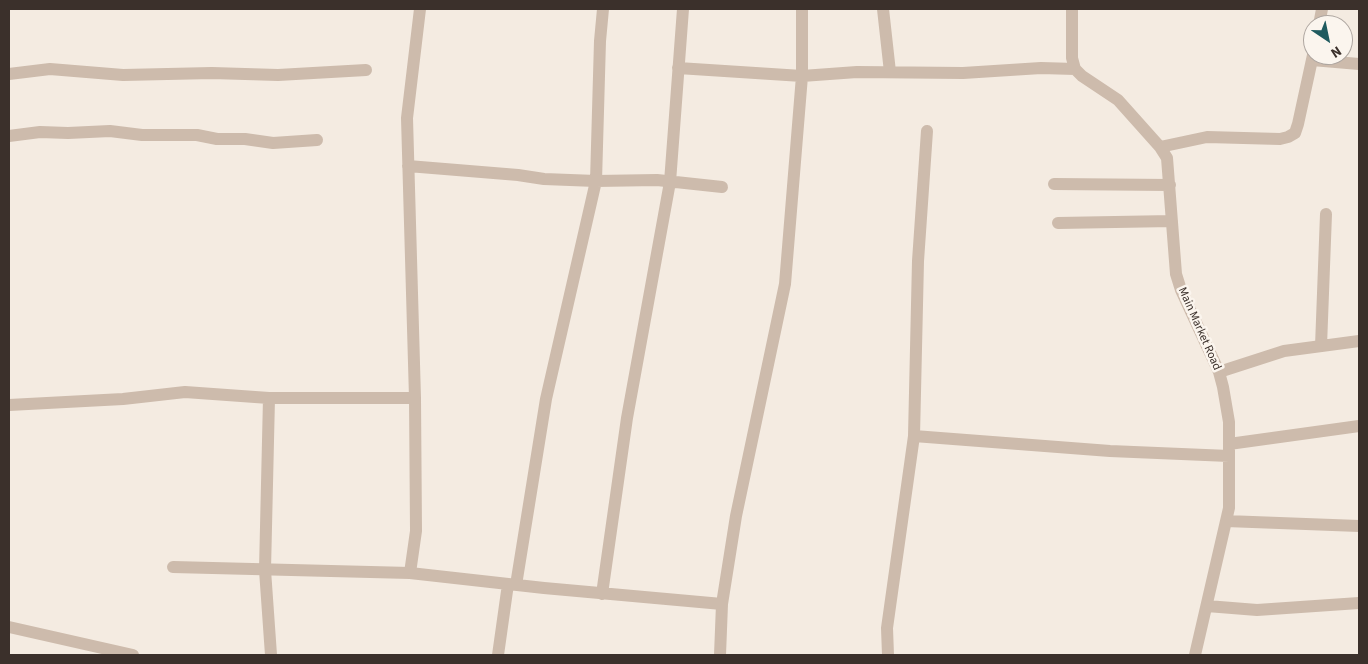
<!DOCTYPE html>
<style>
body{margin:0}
#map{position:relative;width:1368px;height:664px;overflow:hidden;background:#f4ebe1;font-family:"Source Sans 3",sans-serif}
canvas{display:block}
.frame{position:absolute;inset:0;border:10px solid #3b302b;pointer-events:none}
.north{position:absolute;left:1303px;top:15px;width:50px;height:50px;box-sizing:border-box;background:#fbf5ee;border:1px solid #aea6a0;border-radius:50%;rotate:146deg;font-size:14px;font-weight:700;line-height:20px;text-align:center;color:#3b302b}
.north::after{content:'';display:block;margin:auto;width:18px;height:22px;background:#1f5a5e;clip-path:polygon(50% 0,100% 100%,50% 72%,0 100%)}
</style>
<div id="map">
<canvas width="1368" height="664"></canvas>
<div class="frame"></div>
<div class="north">N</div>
</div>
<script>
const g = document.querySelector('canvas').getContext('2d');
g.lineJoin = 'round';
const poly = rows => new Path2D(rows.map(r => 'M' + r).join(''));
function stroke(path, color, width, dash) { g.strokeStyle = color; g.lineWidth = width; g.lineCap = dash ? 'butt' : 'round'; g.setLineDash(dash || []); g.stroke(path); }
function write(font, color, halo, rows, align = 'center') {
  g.font = font + ' "Source Sans 3",sans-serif'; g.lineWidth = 5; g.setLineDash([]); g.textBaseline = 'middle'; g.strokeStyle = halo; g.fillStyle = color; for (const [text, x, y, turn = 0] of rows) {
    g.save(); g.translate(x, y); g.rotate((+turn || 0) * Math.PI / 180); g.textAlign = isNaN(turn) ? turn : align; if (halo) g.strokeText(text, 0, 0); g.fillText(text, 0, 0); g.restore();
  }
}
stroke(poly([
 [883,9,890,72],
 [1072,9,1072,58,1075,69,1082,76,1118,100,1160,147,1167,158,1176,274,1181,290,1219,372,1223,387,1229,422,1229,508,1195,655],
 [1319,25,1322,9],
 [1312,60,1359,64],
 [678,68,802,76,857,72,963,73,1041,68,1075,69],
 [9,74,50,69,123,75,212,73,278,75,366,70],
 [9,136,40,132,68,133,110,131,142,135,197,135,217,139,245,139,273,143,317,140],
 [1160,147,1207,137,1280,139,1288,137,1295,133,1298,124,1313,55],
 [408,166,518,175,544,179,596,181,657,180,722,187],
 [1054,184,1170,185],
 [1058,223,1172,221],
 [1321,346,1326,214],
 [1219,372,1284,351,1359,341],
 [269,398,265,570,271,655],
 [9,405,123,399,185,392,269,398,415,398],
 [914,436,1110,451,1229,456],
 [1229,444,1359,426],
 [1226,521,1359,526],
 [173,567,410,573,544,588,722,604],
 [410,573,416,531,415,398,407,118,420,9],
 [516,585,546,399,596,181,600,41,603,9],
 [602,594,627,418,670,182,683,9],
 [1207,606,1257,610,1359,603],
 [9,627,133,655],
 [498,655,508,584],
 [720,655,722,604,736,516,785,284,802,76,802,9],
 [888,655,887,628,914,436,918,261,927,131]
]), '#cdbbac', 12);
write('12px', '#3b302b', '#fbf5ee', [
 ["Main Market Road",1199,329,66]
]);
</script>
